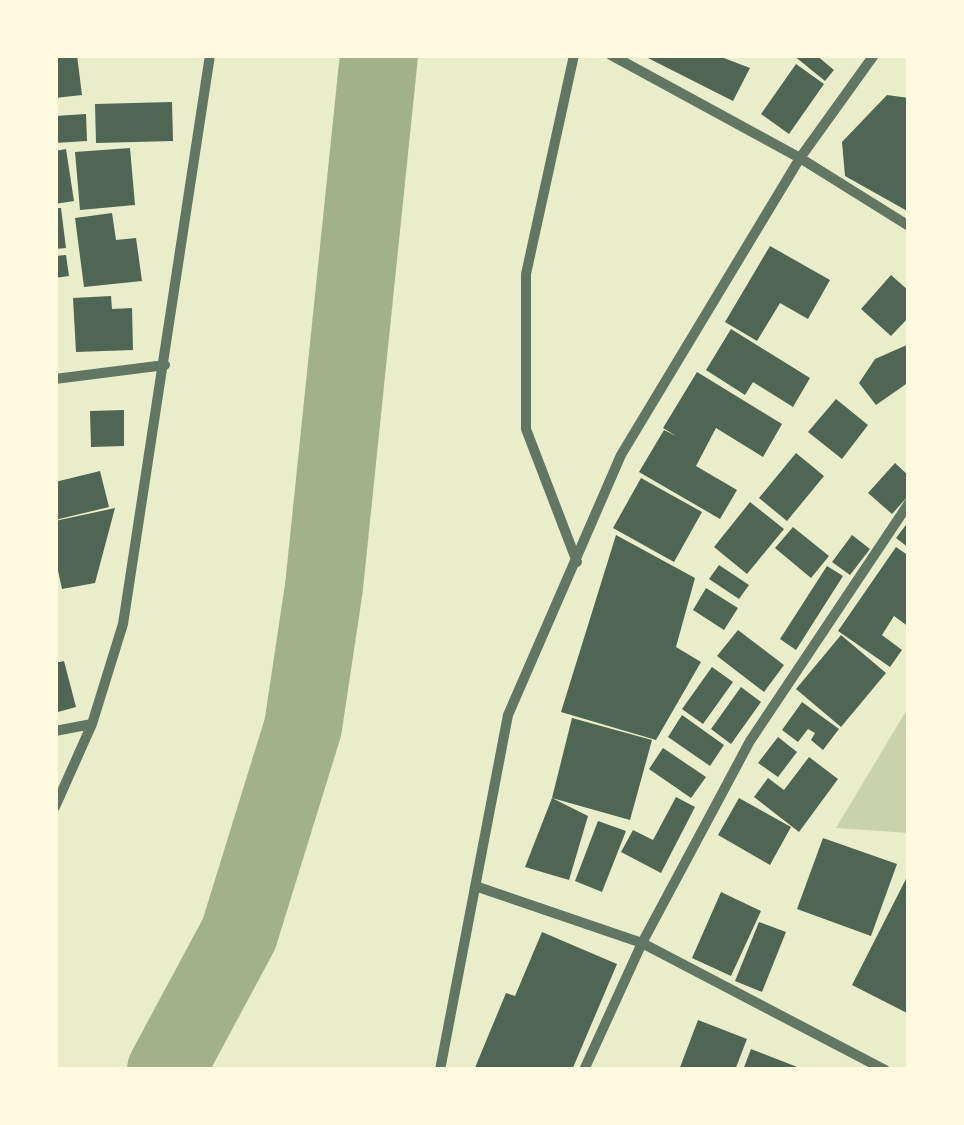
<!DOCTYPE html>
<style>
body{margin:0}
#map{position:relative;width:964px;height:1125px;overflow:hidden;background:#e9edc9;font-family:Barlow,sans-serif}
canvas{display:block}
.frame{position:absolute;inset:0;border:58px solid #fefae0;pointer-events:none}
</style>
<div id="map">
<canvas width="964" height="1125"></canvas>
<div class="frame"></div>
</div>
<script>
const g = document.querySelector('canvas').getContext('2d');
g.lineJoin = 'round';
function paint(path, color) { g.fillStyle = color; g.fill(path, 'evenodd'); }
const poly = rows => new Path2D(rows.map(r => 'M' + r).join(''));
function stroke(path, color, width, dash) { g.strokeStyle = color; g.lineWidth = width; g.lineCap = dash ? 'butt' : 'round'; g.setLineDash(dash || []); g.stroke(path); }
paint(poly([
 [909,706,909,833,836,828]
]), '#cad2ad');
stroke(poly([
 [166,1070,239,934,303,727,324,587,379,55]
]), '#a3b18a', 78);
paint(poly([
 [55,55,77,55,82,95,55,98],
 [642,55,716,55,750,68,733,101],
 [793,55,816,55,834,70,825,81],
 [796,64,824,84,789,134,761,114],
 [887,95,909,98,909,212,845,176,842,142],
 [172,102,173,141,96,143,95,104],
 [86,114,87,141,55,143,55,116],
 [130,148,135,205,80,210,75,152],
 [66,149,74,201,55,204,55,151],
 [55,208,61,208,66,248,55,249],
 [112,213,116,240,136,238,142,281,84,287,75,218],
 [770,246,830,280,808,319,780,303,757,341,725,322],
 [66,255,69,276,55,278,55,256],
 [891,275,909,291,909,317,891,336,861,309],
 [111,296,112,309,132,308,133,350,76,352,73,298],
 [731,329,810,378,793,407,753,382,745,395,706,370],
 [909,344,909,382,876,405,859,383,875,359],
 [697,372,782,424,763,457,716,428,696,466,737,490,720,519,639,472,664,430,676,436,663,428],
 [836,399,868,425,842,459,808,432],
 [124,410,124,446,91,447,90,411],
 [796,453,824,476,787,521,759,498],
 [895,463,909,476,909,495,892,514,868,493],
 [100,471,109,507,55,520,55,482],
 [641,478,702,512,674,562,613,528],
 [750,502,784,529,747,574,714,547],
 [115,508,95,583,62,589,55,557,55,521],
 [909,521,909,548,896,538],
 [793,527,829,556,811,578,775,548],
 [616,535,695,578,676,647,701,662,656,740,561,712],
 [852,535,870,549,850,575,832,562],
 [896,547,909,556,909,627,894,616,882,635,902,650,890,667,838,631],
 [719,565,749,585,739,599,709,579],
 [827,566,843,576,796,650,780,639],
 [706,588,738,608,724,630,693,610],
 [738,630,784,665,764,692,717,656],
 [841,635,886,673,841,727,796,689],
 [64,661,76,707,58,712,55,663],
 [712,667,733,682,703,724,682,709],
 [741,687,761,702,731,744,711,729],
 [802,702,839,729,823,750,811,740,815,733,808,729,798,742,782,730],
 [682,715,724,745,710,766,668,737],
 [572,718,652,740,630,820,552,798],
 [778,737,797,752,778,777,758,763],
 [663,748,706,777,691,798,649,769],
 [809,757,838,779,799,832,754,797,768,778,784,790],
 [676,797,695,807,661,873,621,852,633,830,653,840],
 [552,798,588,816,569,880,525,867],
 [739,798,791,827,770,865,718,835],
 [598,821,626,831,602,892,575,881],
 [823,838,897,864,871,936,797,909],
 [909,873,909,1014,852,985],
 [721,892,761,911,731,976,692,958],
 [759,922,786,932,762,992,735,981],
 [542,932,617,964,572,1070,474,1070,506,993,515,996],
 [698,1020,747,1039,735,1070,679,1070],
 [751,1049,805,1070,743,1070]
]), '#4f6655');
stroke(poly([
 [574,55,526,274,526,429,577,562],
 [611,55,800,158,909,226],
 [55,379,165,365],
 [55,731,92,724],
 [55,807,92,724,123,624,210,55],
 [478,887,642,943,885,1070],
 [440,1070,508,715,621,455,800,158,874,55],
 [584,1070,642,943,750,741,909,503]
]), '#617663', 10);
</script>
